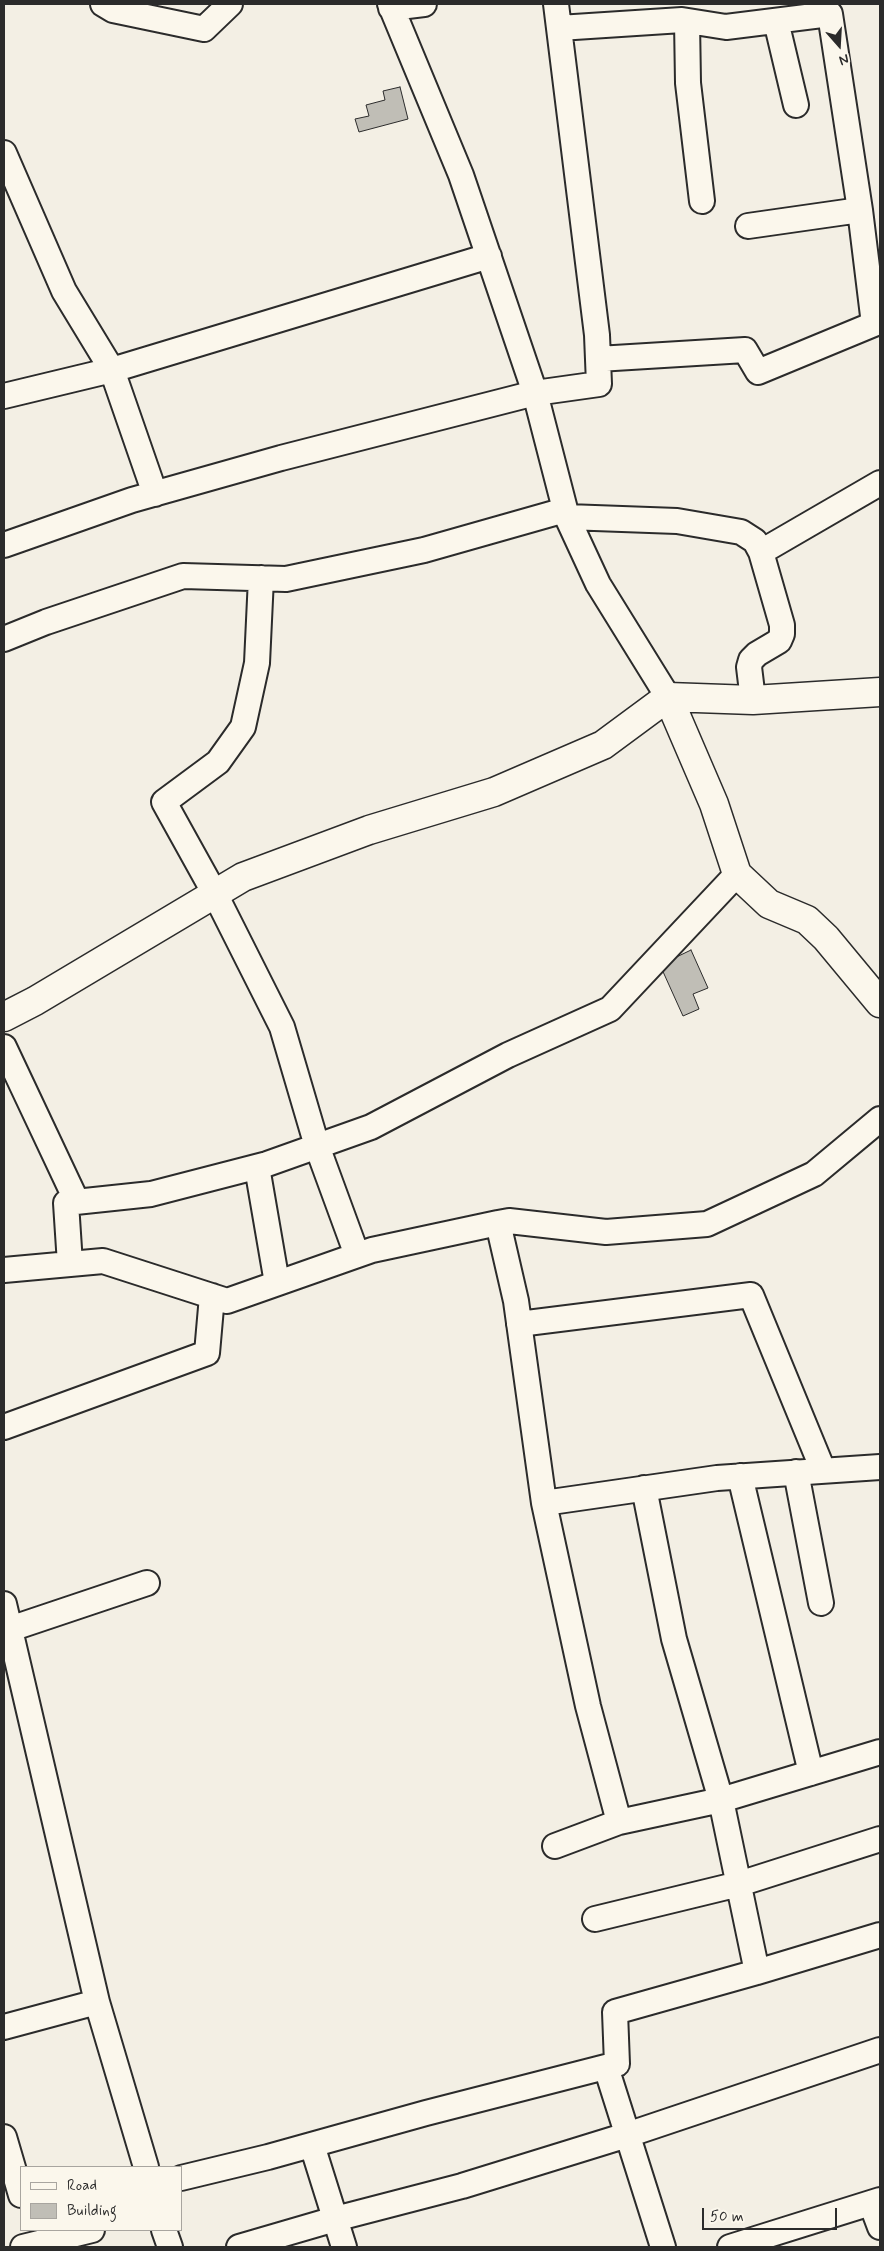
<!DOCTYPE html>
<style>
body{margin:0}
#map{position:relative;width:884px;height:2251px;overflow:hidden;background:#f3efe4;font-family:Mynerve,sans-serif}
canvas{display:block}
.frame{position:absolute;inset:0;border:5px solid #2b2b2b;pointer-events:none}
.legend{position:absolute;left:20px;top:2166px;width:162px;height:65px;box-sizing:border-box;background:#fbf7ec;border:1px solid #a8a59f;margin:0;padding:6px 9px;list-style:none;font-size:15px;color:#2b2b2b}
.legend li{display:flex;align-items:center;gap:10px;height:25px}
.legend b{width:25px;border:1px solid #a8a59f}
.north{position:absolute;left:814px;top:20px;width:50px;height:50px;-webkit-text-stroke:4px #fbf7ec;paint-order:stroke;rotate:161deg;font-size:14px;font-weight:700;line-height:20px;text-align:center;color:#2b2b2b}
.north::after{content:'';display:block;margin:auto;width:18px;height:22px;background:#2b2b2b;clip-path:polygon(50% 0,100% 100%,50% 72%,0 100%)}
.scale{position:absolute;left:702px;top:2208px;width:135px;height:22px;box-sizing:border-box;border:2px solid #2b2b2b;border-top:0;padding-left:6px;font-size:15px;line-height:18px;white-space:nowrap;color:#2b2b2b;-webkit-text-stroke:4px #fbf7ec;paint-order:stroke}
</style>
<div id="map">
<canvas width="884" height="2251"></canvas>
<div class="frame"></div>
<ul class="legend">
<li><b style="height:6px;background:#fbf7ec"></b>Road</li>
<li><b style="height:14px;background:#c0beb6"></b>Building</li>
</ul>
<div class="north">N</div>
<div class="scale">50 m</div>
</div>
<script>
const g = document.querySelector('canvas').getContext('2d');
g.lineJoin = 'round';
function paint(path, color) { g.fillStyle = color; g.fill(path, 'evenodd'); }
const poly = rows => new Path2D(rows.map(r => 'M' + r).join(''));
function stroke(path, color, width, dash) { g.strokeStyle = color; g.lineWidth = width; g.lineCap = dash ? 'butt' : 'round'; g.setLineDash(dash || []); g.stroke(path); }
const building = poly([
 [400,87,408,119,359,132,355,119,369,116,366,105,385,100,383,91,400,87],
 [691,950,708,988,693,994,699,1009,683,1016,660,965,691,950]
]);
paint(building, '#c0beb6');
stroke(building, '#2b2b2b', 1);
const minor = poly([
 [103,4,113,10,204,29,230,4],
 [390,4,461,175,535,393,567,517,598,584,668,697],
 [391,8,424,4],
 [687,21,688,83,702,201],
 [776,21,796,105],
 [559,28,682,20,726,27,830,14,860,210,874,324,758,372,745,350,598,359],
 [4,153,64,291,112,370,155,494],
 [748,226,860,210],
 [4,396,112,370,489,256],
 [567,517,677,521,741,532,755,541,761,552,782,625,782,634,779,641,757,654,751,660,749,667,753,700],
 [4,545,132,500,281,458,535,393,599,384,597,335,556,4],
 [761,552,880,483],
 [261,578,257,663,243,727,218,762,164,802,215,894,282,1027,317,1146,357,1255],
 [4,639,46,622,183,576,286,579,424,550,565,510],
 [4,1047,77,1202],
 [257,1167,277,1283],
 [498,1223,516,1301,544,1503],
 [70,1264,66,1203,151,1194,267,1164,371,1127,508,1055,610,1009,737,874],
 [4,1270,103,1261,227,1301,372,1250,498,1223,509,1221,606,1232,707,1224,814,1174,880,1119],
 [519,1324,751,1295,823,1470],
 [4,1427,207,1353,212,1296],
 [880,1467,717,1478,544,1503,588,1706,619,1822,721,1800,880,1752],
 [796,1472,821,1603],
 [740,1476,811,1773],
 [644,1488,674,1639,721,1800,757,1972,880,1935],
 [4,1604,97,2002,146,2167],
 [10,1629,147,1583],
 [555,1846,619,1822],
 [595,1919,739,1884,880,1839],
 [4,2027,97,2002],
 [606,2067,663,2247],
 [4,2137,21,2195],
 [312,2145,344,2247],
 [181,2178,268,2157,426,2113,617,2064,615,2012,757,1972],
 [871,2203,880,2227],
 [164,2230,170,2247],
 [23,2247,92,2230],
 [239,2247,335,2219,462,2186,627,2135,880,2050],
 [730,2247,880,2200]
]);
const major = poly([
 [668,697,714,804,737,874,769,904,807,920,826,938,880,1003],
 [4,1017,35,1001,243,877,369,830,494,792,603,745,668,697,753,700,880,692]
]);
stroke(minor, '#2b2b2b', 28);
stroke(major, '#2b2b2b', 31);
stroke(minor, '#fbf7ec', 24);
stroke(major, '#fbf7ec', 28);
</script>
